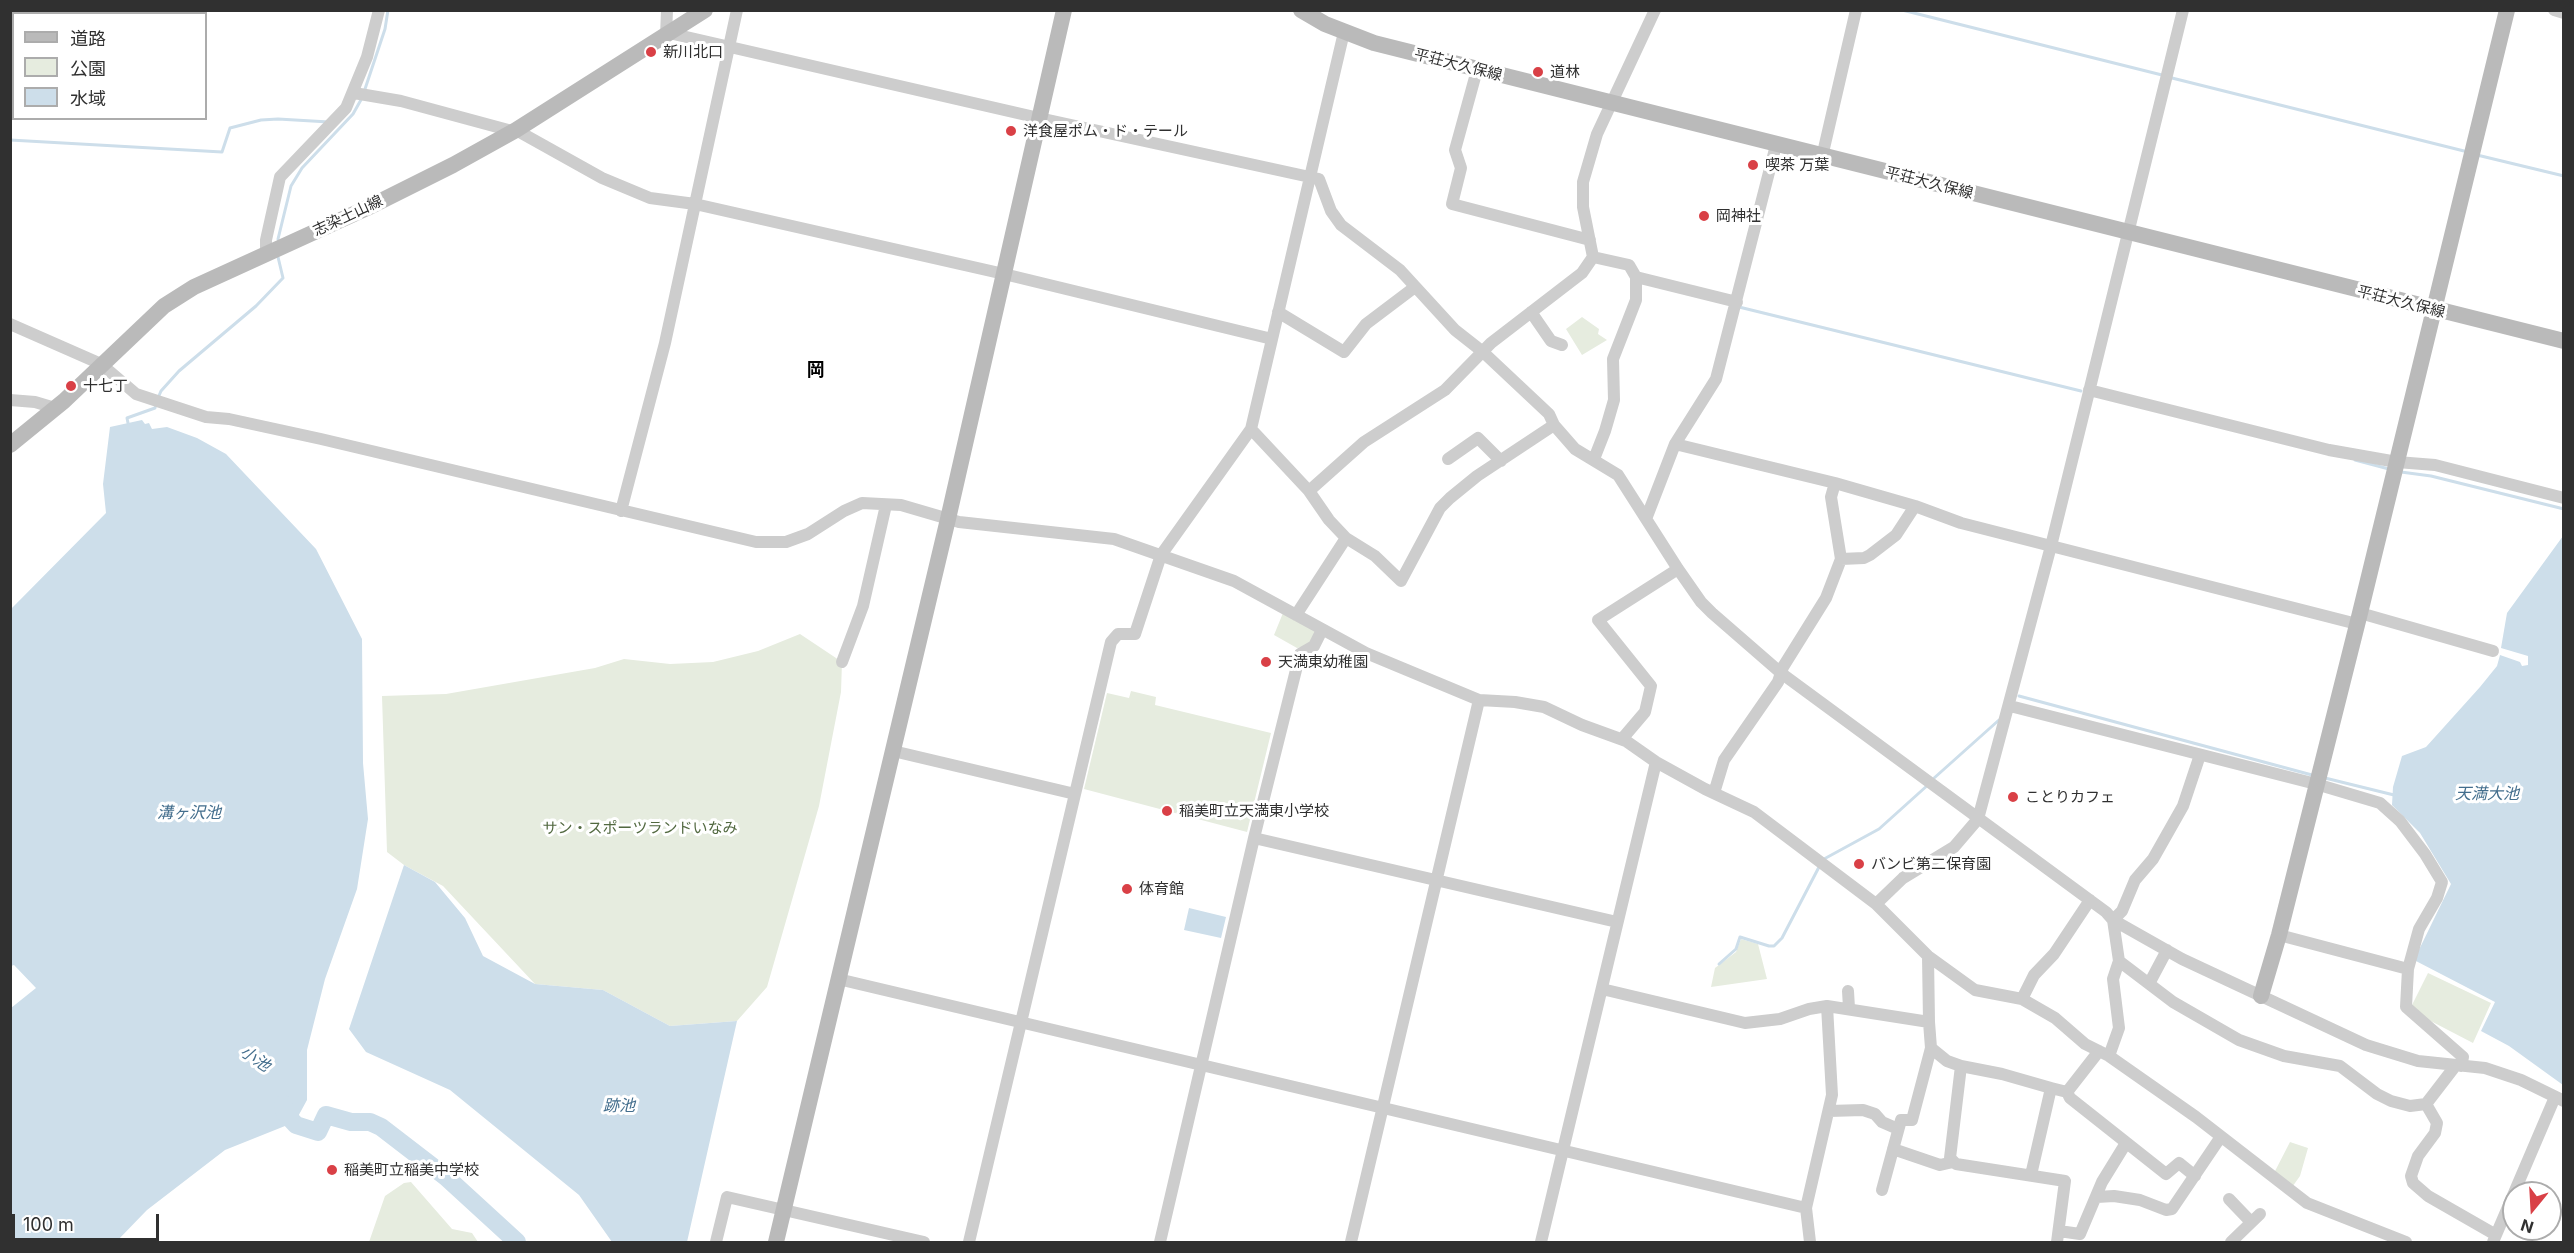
<!DOCTYPE html>
<meta charset="utf-8">
<style>
body{margin:0}
#map{position:relative;width:2574px;height:1253px;overflow:hidden;background:#fff;font-family:Inter,"Noto Sans JP",sans-serif}
canvas{display:block}
.frame{position:absolute;inset:0;border:12px solid #303030;pointer-events:none}
.legend{position:absolute;left:12px;top:12px;width:195px;height:108px;box-sizing:border-box;background:#fff;border:2px solid #acacac;margin:0;padding:8px 10px;list-style:none;font-size:18px;color:#303030}
.legend li{display:flex;align-items:center;gap:12px;height:30px}
.legend b{width:30px;border:2px solid #acacac}
.north{position:absolute;left:2502px;top:1181px;width:60px;height:60px;box-sizing:border-box;background:#fff;border:2px solid #acacac;border-radius:50%;rotate:198deg;font-size:16px;font-weight:700;line-height:24px;text-align:center;color:#303030}
.north::after{content:'';display:block;margin:auto;width:21px;height:27px;background:#d94046;clip-path:polygon(50% 0,100% 100%,50% 72%,0 100%)}
.scale{position:absolute;left:12px;top:1214px;width:147px;height:27px;box-sizing:border-box;border:3px solid #303030;border-top:0;padding-left:8px;font-size:18px;line-height:21px;white-space:nowrap;color:#303030;-webkit-text-stroke:4px #fff;paint-order:stroke}
</style>
<div id="map">
<canvas width="2574" height="1253"></canvas>
<div class="frame"></div>
<ul class="legend">
<li><b style="height:8px;background:#bababa"></b>道路</li>
<li><b style="height:16px;background:#e6ecdf"></b>公園</li>
<li><b style="height:16px;background:#cddeea"></b>水域</li>
</ul>
<div class="north">N</div>
<div class="scale">100 m</div>
</div>
<script>
const g = document.querySelector('canvas').getContext('2d');
g.lineJoin = 'round';
function paint(path, color) { g.fillStyle = color; g.fill(path, 'evenodd'); }
const poly = rows => new Path2D(rows.map(r => 'M' + r).join(''));
function stroke(path, color, width, dash) { g.strokeStyle = color; g.lineWidth = width; g.lineCap = dash ? 'butt' : 'round'; g.setLineDash(dash || []); g.stroke(path); }
function write(font, color, halo, rows, align = 'center') {
  g.font = font + ' Inter,"Noto Sans JP",sans-serif'; g.lineWidth = 6; g.setLineDash([]); g.textBaseline = 'middle'; g.strokeStyle = halo; g.fillStyle = color; for (const [text, x, y, turn = 0] of rows) {
    g.save(); g.translate(x, y); g.rotate((+turn || 0) * Math.PI / 180); g.textAlign = isNaN(turn) ? turn : align; if (halo) g.strokeText(text, 0, 0); g.fillText(text, 0, 0); g.restore();
  }
}
paint(poly([
 [1582,317,1599,329,1598,334,1607,340,1582,355,1566,329],
 [1283,613,1316,629,1313,640,1305,647,1297,648,1274,635],
 [800,634,842,662,841,692,819,806,767,987,737,1021,670,1026,603,990,535,984,443,886,404,865,387,852,382,696,446,694,595,668,624,659,670,664,713,662,758,651],
 [1131,691,1156,697,1155,705,1271,733,1247,832,1084,789,1107,693,1129,698],
 [1741,939,1758,944,1767,979,1711,987,1715,968,1736,952],
 [2428,973,2491,1003,2473,1043,2423,1017,2411,1007],
 [2290,1142,2308,1148,2300,1176,2290,1190,2273,1175],
 [411,1182,452,1229,472,1233,478,1242,369,1242,385,1196,404,1183]
]), '#e6ecdf');
paint(poly([
 [142,420,145,424,149,423,152,429,167,427,197,438,226,454,316,549,362,639,363,763,368,819,357,889,325,979,307,1050,307,1100,295,1122,225,1150,147,1210,116,1242,11,1242,11,1008,36,988,14,965,11,966,11,609,106,513,103,484,110,427],
 [2563,536,2563,1085,2509,1046,2481,1031,2495,1002,2414,960,2451,884,2420,833,2392,805,2393,787,2402,756,2426,747,2480,687,2497,666,2500,655,2520,662,2522,666,2528,665,2528,656,2501,648,2507,613],
 [404,865,435,882,465,918,483,956,535,984,603,990,670,1026,737,1021,687,1242,612,1242,579,1195,450,1090,366,1052,349,1029],
 [1189,908,1226,917,1221,938,1184,930]
]), '#cddeea');
stroke(poly([
 [1902,10,2162,75],
 [2168,77,2468,152],
 [364,92,385,29,388,10],
 [10,140,222,152,230,128,261,120,278,119,329,122],
 [2477,155,2564,176],
 [278,239,291,186,302,168,353,114,362,98],
 [1739,307,2081,391],
 [158,398,161,391,179,371,256,306,283,278,278,257],
 [128,423,127,418,155,408,156,404],
 [2355,460,2389,469],
 [2401,472,2431,476,2564,509],
 [2019,696,2312,775],
 [2325,778,2394,795],
 [1933,779,1999,720],
 [1824,859,1879,829,1929,784],
 [1719,964,1736,949,1740,937,1769,946,1774,946,1782,938,1819,867]
]), '#cddeea', 3);
stroke(poly([
 [283,1104,285,1113,296,1125,318,1132,326,1115,351,1122,370,1122,381,1127,446,1177,517,1242]
]), '#cddeea', 18);
stroke(poly([
 [2554,10,2564,13],
 [669,33,1039,118,1319,179,1331,211,1341,225,1400,270,1455,330,1483,352,1549,414,1554,425,1575,449,1618,475,1678,569,1701,602,1712,613,1781,673,2106,912,2113,920,2182,959,2366,1045,2418,1061,2485,1068,2521,1080,2564,1101],
 [666,36,667,10],
 [1477,70,1455,150,1461,168,1452,204,1590,240],
 [354,93,401,101,512,131],
 [516,130,602,178,650,198,695,204,1004,274,1272,339],
 [1822,157,1856,10],
 [266,253,266,240,280,177,346,108,367,57,379,10],
 [1593,257,1629,265,1636,277,1737,302],
 [1278,312,1344,352,1366,324,1415,287],
 [1531,312,1551,341,1562,345],
 [10,324,101,364,136,394,206,417,229,419,321,439,756,542,786,542,808,534,844,511,862,503,901,505,959,522,1114,539,1234,581,1366,653,1479,700,1515,702,1544,707,1582,725,1626,741,1656,762,1705,789,1754,812,1876,904,1928,956,1975,990,2022,999,2055,1018,2085,1044,2109,1056,2196,1117,2307,1203,2406,1242],
 [2089,390,2329,450,2397,462,2435,465,2564,498],
 [10,400,35,402,55,408],
 [1251,429,1309,491,1329,520,1346,538,1296,615],
 [1675,444,1835,483,1915,506,1961,523,2357,624],
 [1448,459,1478,438,1501,461],
 [1594,459,1605,431,1614,400,1613,359,1636,300,1636,277],
 [1309,491,1364,442,1445,390,1491,343,1582,273,1593,257,1583,207,1583,182,1597,134,1655,10],
 [621,511,665,343,737,10],
 [1646,519,1675,444,1716,379,1776,145],
 [1346,538,1375,556,1401,581,1440,508,1450,498,1477,476,1554,425],
 [1841,559,1864,558,1870,555,1896,535,1915,506],
 [2360,613,2493,651],
 [842,662,863,606,886,505],
 [2010,706,2316,784,2380,803,2400,821,2425,854,2442,882,2437,898,2419,929,2408,969],
 [1622,739,1645,712,1651,686,1598,620,1678,569],
 [893,751,1075,794],
 [1714,793,1724,760,1778,682,1783,667,1826,598,1841,559,1831,497,1835,483],
 [1254,838,1617,922],
 [1876,904,1903,878,1954,847,1978,819,2051,546,2183,10],
 [2279,935,2408,969,2406,1007,2463,1057,2461,1066],
 [1928,956,1929,1022],
 [2119,961,2173,1002,2239,1040,2284,1056,2340,1066,2377,1094,2391,1101,2410,1106,2426,1104,2456,1065],
 [838,979,1806,1208],
 [2150,982,2167,950],
 [1602,989,1745,1023,1780,1019,1809,1009,1827,1006,1929,1022,1931,1048,1947,1061,1961,1066,1950,1158,1956,1164,2065,1181,2057,1242],
 [1848,991,1849,1008],
 [2022,999,2034,975,2054,954,2090,900],
 [2109,1056,2119,1028,2113,979,2119,961,2113,920,2122,911,2135,880,2153,859,2183,806,2200,755],
 [1961,1066,2002,1074,2051,1088],
 [2067,1092,2070,1098,2166,1174,2179,1163,2195,1176],
 [2426,1104,2437,1123,2435,1133,2418,1156,2411,1176,2413,1183,2428,1196,2496,1235],
 [1829,1111,1863,1110,1875,1114,1882,1122,1898,1129],
 [1893,1149,1940,1165,1953,1162],
 [2031,1175,2051,1088,2067,1092,2099,1051],
 [1882,1190,1901,1120,1912,1120,1931,1048],
 [2097,1197,2114,1196,2140,1200,2166,1210,2172,1209,2220,1138],
 [2229,1199,2251,1222],
 [2059,1231,2080,1234,2102,1182,2126,1143],
 [716,1242,727,1197,924,1242],
 [969,1242,1111,642,1118,634,1135,634,1161,555,1251,429,1344,32],
 [1160,1242,1254,838,1300,654,1314,646,1322,630],
 [1351,1242,1479,700],
 [1541,1242,1656,762],
 [1810,1242,1806,1208,1832,1095,1827,1006],
 [2231,1242,2260,1214],
 [2493,1242,2555,1097]
]), '#cdcdcd', 12);
stroke(poly([
 [1301,10,1325,24,1374,43,2564,341],
 [10,445,64,401,164,306,194,287,367,208,453,165,516,130,705,10],
 [2261,996,2279,935,2360,613,2507,10],
 [776,1242,948,519,1064,10]
]), '#bababa', 16);
for (const [x, y, r, color] of [
 [651,52,6,"#d94046"],
 [1538,72,6,"#d94046"],
 [1011,131,6,"#d94046"],
 [1753,165,6,"#d94046"],
 [1704,216,6,"#d94046"],
 [71,386,6,"#d94046"],
 [1266,662,6,"#d94046"],
 [2013,797,6,"#d94046"],
 [1167,811,6,"#d94046"],
 [1859,864,6,"#d94046"],
 [1127,889,6,"#d94046"],
 [332,1170,6,"#d94046"]
]) { const dot = new Path2D(); dot.arc(x, y, r, 0, 2 * Math.PI); g.fillStyle = color; g.fill(dot); stroke(dot, '#fff', 2); }
write('15px', '#303030', '#fff', [
 ["新川北口",663,52],
 ["道林",1550,72],
 ["洋食屋ポム・ド・テール",1023,131],
 ["喫茶 万葉",1765,165],
 ["岡神社",1716,216],
 ["十七丁",83,386],
 ["天満東幼稚園",1278,662],
 ["ことりカフェ",2025,797],
 ["稲美町立天満東小学校",1179,811],
 ["バンビ第二保育園",1871,864],
 ["体育館",1139,889],
 ["稲美町立稲美中学校",344,1170]
], 'left');
write('15px', '#303030', '#fff', [
 ["平荘大久保線",1458,65,14],
 ["平荘大久保線",1929,183,14],
 ["志染土山線",348,216,-25],
 ["平荘大久保線",2401,302,14]
]);
write('15px', '#526940', '#fff', [
 ["サン・スポーツランドいなみ",640,828]
]);
write('italic 16px', '#436e8d', '#fff', [
 ["天満大池",2487,794],
 ["溝ヶ沢池",189,813],
 ["小池",255,1059,34],
 ["跡池",619,1106]
]);
write('bold 18px', '#000', '#fff', [
 ["岡",816,371]
]);
</script>
